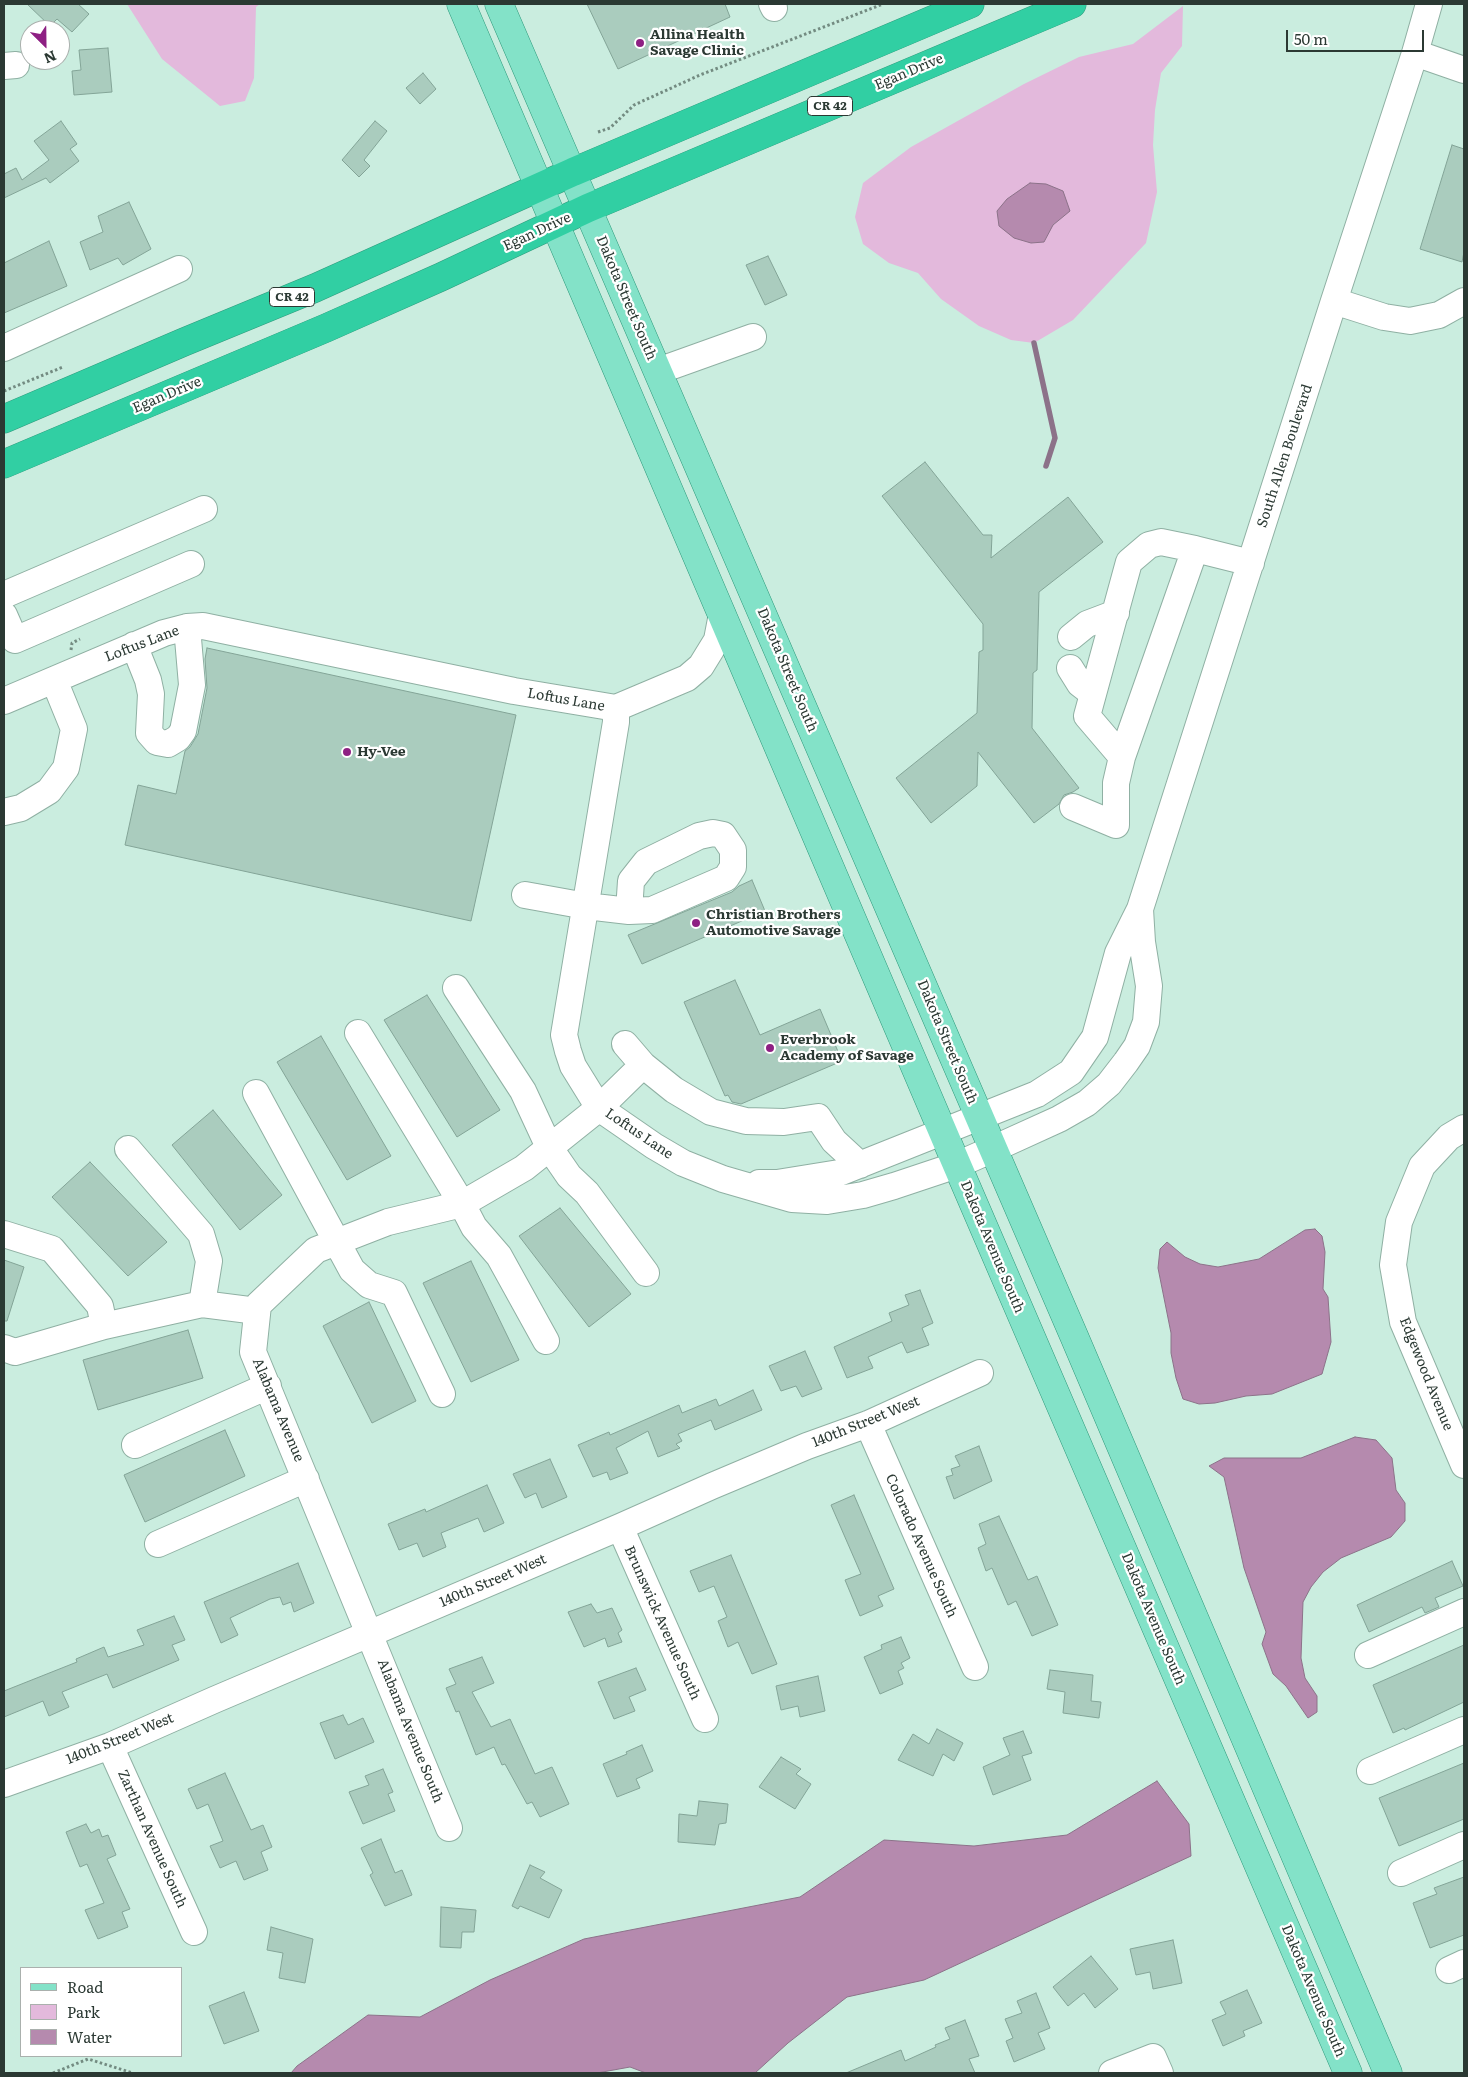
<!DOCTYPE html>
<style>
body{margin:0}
#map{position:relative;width:1468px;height:2077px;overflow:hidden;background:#caeddf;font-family:Literata,serif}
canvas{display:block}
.frame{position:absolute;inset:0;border:5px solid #2b3933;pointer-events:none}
.legend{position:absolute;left:20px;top:1967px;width:162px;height:90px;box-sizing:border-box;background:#fff;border:1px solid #aab0ad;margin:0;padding:6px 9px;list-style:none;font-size:15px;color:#2b3933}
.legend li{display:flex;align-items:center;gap:10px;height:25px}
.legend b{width:25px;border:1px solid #aab0ad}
.north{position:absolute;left:20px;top:20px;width:50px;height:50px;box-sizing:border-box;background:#fff;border:1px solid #aab0ad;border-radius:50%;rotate:157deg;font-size:14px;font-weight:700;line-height:20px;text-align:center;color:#2b3933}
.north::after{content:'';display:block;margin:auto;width:18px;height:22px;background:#8e2083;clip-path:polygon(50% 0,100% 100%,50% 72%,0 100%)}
.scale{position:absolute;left:1286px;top:30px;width:138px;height:22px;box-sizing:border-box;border:2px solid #2b3933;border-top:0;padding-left:6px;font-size:15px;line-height:18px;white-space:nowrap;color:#2b3933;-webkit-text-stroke:4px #fff;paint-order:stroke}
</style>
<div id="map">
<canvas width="1468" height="2077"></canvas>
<div class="frame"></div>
<ul class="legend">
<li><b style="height:6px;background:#83e2c8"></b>Road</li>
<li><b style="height:14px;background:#e3b9dc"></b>Park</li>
<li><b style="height:14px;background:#b58aae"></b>Water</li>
</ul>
<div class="north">N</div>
<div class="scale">50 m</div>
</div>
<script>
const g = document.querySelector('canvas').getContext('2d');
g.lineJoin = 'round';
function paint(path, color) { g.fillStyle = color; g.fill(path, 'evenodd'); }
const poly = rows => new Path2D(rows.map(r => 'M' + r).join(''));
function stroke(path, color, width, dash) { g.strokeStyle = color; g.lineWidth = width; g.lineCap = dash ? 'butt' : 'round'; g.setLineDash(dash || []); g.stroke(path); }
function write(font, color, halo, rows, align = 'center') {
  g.font = font + ' Literata,serif'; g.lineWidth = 4.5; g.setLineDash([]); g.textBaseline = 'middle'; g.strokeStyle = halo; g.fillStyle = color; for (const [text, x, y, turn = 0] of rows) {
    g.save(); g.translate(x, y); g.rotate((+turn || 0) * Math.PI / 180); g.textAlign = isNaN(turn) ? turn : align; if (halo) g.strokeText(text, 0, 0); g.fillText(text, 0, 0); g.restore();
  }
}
paint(poly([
 [127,4,260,4,256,7,254,78,245,101,220,106,162,59],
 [1183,6,1182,46,1161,73,1155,110,1153,145,1157,192,1146,243,1073,320,1034,343,1011,340,979,326,941,299,918,273,889,263,863,244,855,217,863,183,911,147,1024,84,1079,57,1133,44],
 [1019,192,1069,210,1053,225,1007,199]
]), '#e3b9dc');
const water = poly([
 [1030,183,1046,184,1063,191,1070,211,1053,225,1044,242,1031,243,1014,238,999,226,997,211,1007,199,1030,183],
 [1315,1229,1322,1236,1325,1252,1323,1289,1328,1297,1331,1342,1322,1374,1272,1394,1246,1396,1215,1403,1199,1404,1183,1399,1176,1378,1171,1353,1171,1333,1158,1268,1160,1249,1167,1242,1185,1257,1200,1264,1218,1267,1259,1259,1305,1230,1315,1229],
 [1355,1437,1376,1440,1392,1458,1396,1490,1405,1503,1405,1521,1391,1537,1341,1558,1323,1572,1311,1587,1303,1602,1301,1658,1305,1678,1317,1696,1317,1712,1308,1718,1286,1686,1273,1674,1262,1644,1266,1632,1244,1568,1224,1477,1209,1466,1224,1458,1301,1458,1355,1437],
 [1157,1781,1189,1824,1191,1856,924,1980,847,1997,788,2043,755,2073,646,2073,630,2067,597,2073,291,2073,297,2066,368,2015,420,2017,490,1980,584,1939,800,1897,884,1840,974,1846,1067,1835,1157,1781]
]);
paint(water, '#b58aae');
stroke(water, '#8c7289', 1);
stroke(poly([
 [1034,343,1055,438,1046,466]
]), '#8c7289', 5.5);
const building = poly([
 [27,4,78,4,89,14,72,32,57,19,50,26,27,4],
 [587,4,725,4,730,17,618,69,587,4],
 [108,48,112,92,74,95,72,71,81,70,79,50,108,48],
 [423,73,436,89,420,104,406,88,423,73],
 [61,121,77,144,70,149,79,161,50,183,46,178,4,198,4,174,16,168,22,180,49,160,34,141,61,121],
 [375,121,387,131,364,160,370,166,359,177,342,160,375,121],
 [1452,145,1464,149,1464,252,1462,262,1420,249,1452,145],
 [129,202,151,249,123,265,118,258,90,270,80,242,103,232,98,216,129,202],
 [49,241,67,286,4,313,4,263,49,241],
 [768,256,787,295,765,305,746,265,768,256],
 [925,462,983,535,992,535,991,558,1068,497,1103,542,1039,592,1037,670,1033,673,1032,728,1079,788,1073,792,1064,795,1059,804,1034,823,978,752,977,786,931,823,896,778,977,713,979,652,983,650,983,624,882,496,925,462],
 [207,648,516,715,471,921,125,845,138,785,176,794,185,751,190,747,198,734,207,688,205,659,207,648],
 [752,880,765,911,642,964,628,935,732,892,739,886,752,880],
 [735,980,760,1035,820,1009,842,1061,741,1104,732,1102,728,1095,725,1096,684,1002,735,980],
 [427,995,500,1110,457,1137,384,1020,427,995],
 [321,1036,391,1156,347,1180,277,1062,321,1036],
 [213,1110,282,1195,240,1230,172,1145,213,1110],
 [90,1162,167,1242,128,1276,52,1197,90,1162],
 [560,1208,631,1294,589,1327,519,1236,560,1208],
 [4,1260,24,1267,7,1321,4,1321,4,1260],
 [471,1261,519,1360,471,1382,423,1283,471,1261],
 [920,1290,933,1323,922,1328,929,1345,907,1353,902,1342,868,1357,873,1368,847,1378,834,1347,892,1321,889,1313,909,1305,905,1295,920,1290],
 [369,1302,416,1401,372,1423,323,1326,369,1302],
 [188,1330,203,1378,98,1410,83,1360,188,1330],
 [805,1351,822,1389,802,1397,796,1386,781,1391,769,1366,805,1351],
 [753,1390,762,1410,715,1430,711,1420,678,1434,682,1441,676,1444,680,1448,658,1457,648,1431,616,1448,628,1473,610,1480,607,1472,593,1477,578,1445,609,1432,610,1435,679,1405,682,1413,716,1399,719,1406,753,1390],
 [225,1430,245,1476,145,1522,124,1475,225,1430],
 [979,1446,992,1481,954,1499,946,1477,953,1475,951,1469,960,1466,955,1456,979,1446],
 [550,1459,567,1497,542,1508,536,1493,525,1498,513,1474,550,1459],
 [487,1485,504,1523,484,1532,478,1518,441,1533,446,1547,423,1557,417,1543,399,1550,388,1524,425,1509,426,1512,487,1485],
 [854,1495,894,1589,878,1596,883,1606,860,1616,845,1580,861,1574,831,1505,854,1495],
 [999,1516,1028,1580,1037,1576,1058,1625,1032,1636,1016,1601,1008,1605,992,1568,986,1571,978,1548,986,1544,979,1524,999,1516],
 [731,1555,777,1664,752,1674,738,1642,728,1647,718,1621,727,1617,714,1586,699,1592,690,1571,731,1555],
 [1452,1561,1463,1586,1435,1598,1439,1607,1425,1613,1422,1607,1369,1632,1357,1605,1452,1561],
 [298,1563,314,1603,294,1612,291,1602,283,1605,280,1597,270,1599,230,1618,238,1635,221,1643,204,1602,298,1563],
 [591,1604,597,1613,612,1608,622,1630,618,1633,622,1642,608,1647,605,1638,584,1647,568,1612,591,1604],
 [174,1616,185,1640,172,1645,179,1660,113,1688,107,1674,62,1692,69,1707,49,1716,43,1701,4,1717,4,1691,77,1662,76,1659,104,1647,108,1657,144,1645,137,1630,174,1616],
 [901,1637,910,1658,901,1663,904,1668,898,1671,903,1684,880,1694,864,1657,882,1649,881,1645,901,1637],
 [1464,1645,1464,1702,1405,1730,1404,1728,1393,1733,1373,1685,1464,1645],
 [482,1657,494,1683,472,1692,491,1727,510,1719,535,1774,552,1767,569,1804,540,1817,532,1802,527,1804,505,1764,502,1765,494,1747,476,1755,459,1711,456,1712,446,1688,456,1684,449,1669,482,1657],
 [636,1668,646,1690,629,1697,635,1711,614,1719,598,1682,636,1668],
 [1050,1670,1093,1675,1091,1701,1101,1702,1099,1718,1063,1713,1065,1692,1047,1689,1050,1670],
 [818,1676,825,1711,800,1717,798,1706,781,1710,776,1686,818,1676],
 [343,1715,348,1725,363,1718,374,1742,335,1759,320,1723,343,1715],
 [937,1729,963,1743,954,1761,943,1754,933,1776,898,1760,913,1734,929,1744,937,1729],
 [1023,1731,1032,1753,1022,1756,1031,1780,993,1795,983,1767,1010,1755,1003,1738,1023,1731],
 [642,1745,653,1771,636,1779,640,1788,617,1797,603,1764,627,1754,626,1752,642,1745],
 [781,1757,801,1769,796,1774,811,1784,795,1809,759,1787,781,1757],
 [1464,1763,1464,1819,1399,1846,1379,1798,1464,1763],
 [383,1769,393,1792,388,1794,395,1811,363,1824,349,1792,369,1785,365,1776,383,1769],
 [225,1773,251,1830,263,1825,272,1847,261,1852,268,1870,244,1880,236,1861,220,1868,210,1846,223,1841,208,1804,197,1809,188,1789,225,1773],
 [699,1801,728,1804,726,1823,719,1824,715,1845,678,1842,679,1814,697,1816,699,1801],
 [86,1824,91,1833,99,1829,102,1837,108,1835,116,1855,107,1859,130,1909,122,1912,128,1927,98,1939,85,1910,104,1903,87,1864,80,1867,66,1832,86,1824],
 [381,1839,395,1873,402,1870,412,1895,385,1906,370,1875,373,1873,361,1848,381,1839],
 [530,1865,545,1872,540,1878,562,1890,549,1918,520,1906,518,1909,512,1906,530,1865],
 [1464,1877,1464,1935,1430,1948,1413,1903,1437,1894,1434,1888,1464,1877],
 [441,1907,476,1910,474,1932,462,1932,461,1948,440,1947,441,1907],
 [271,1927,313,1939,305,1983,279,1978,283,1953,267,1950,271,1927],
 [1173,1940,1182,1983,1153,1989,1150,1972,1136,1975,1130,1949,1173,1940],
 [1091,1956,1118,1989,1095,2008,1084,1993,1068,2006,1053,1987,1091,1956],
 [1247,1990,1262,2023,1243,2031,1245,2036,1223,2046,1212,2020,1226,2014,1220,2002,1247,1990],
 [244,1992,259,2031,224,2044,209,2006,244,1992],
 [1036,1993,1050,2028,1038,2033,1045,2049,1014,2062,1006,2041,1013,2038,1005,2019,1022,2013,1017,2001,1036,1993],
 [965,2020,979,2056,969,2059,975,2073,846,2073,901,2050,905,2061,936,2047,935,2045,950,2039,945,2028,965,2020]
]);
paint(building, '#aaccbe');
stroke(building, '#83a497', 1);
const minor = poly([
 [772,4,774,8],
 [1415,53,1464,70],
 [4,66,16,65],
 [1334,301,1384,317,1410,321,1439,315,1464,301],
 [4,348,179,269],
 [658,371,753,337],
 [4,595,204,509],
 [4,615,15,640,191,564],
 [1071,637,1087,624,1116,613],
 [134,645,148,680,151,694,149,733,157,742,168,744,178,738,183,731,192,685,187,627],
 [1070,668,1080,684,1093,694],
 [4,701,164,633,187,627,203,626,514,691,616,708,616,722,564,1035,568,1051,573,1066,599,1108,654,1146,683,1163,723,1179,792,1199,827,1201,863,1195,894,1186,957,1165,993,1149,1059,1119,1087,1103,1109,1084,1126,1062,1137,1046,1146,1022,1149,986,1142,942,1140,909],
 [616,708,687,678,701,666,717,640,722,614],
 [1122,757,1087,716,1129,562,1149,545,1161,542,1195,549],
 [1073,807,1116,825,1116,783,1122,757,1195,549,1251,563],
 [4,812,21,808,49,791,66,768,74,729,54,680],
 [525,895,586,906,629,911,652,910,726,878,733,867,733,850,723,835,713,833,699,836,646,862,631,881,629,911],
 [456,988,523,1091,549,1147,569,1176,587,1193,646,1273],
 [358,1033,462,1204,474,1227,499,1256,546,1341],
 [643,1065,674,1090,711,1112,746,1121,784,1122,818,1117,834,1141,860,1165],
 [256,1093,352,1270,369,1285,394,1293,442,1394],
 [1464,1128,1449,1137,1422,1166,1399,1222,1393,1265,1403,1322,1464,1465],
 [128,1149,201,1234,209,1261,202,1304],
 [759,1183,777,1183,839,1173,1037,1094,1071,1072,1095,1037,1118,953,1140,909,1334,301,1415,53,1429,4],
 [4,1234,52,1249,100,1306,104,1326],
 [4,1348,15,1352,104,1326,202,1304,257,1311],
 [868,1424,975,1667],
 [135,1445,268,1386],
 [620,1527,705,1719],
 [158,1544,306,1479],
 [1368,1655,1464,1612],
 [110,1746,194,1932],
 [1370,1771,1464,1730],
 [4,1784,110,1746,214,1700,620,1527,712,1486,807,1446,868,1424,980,1373],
 [449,1828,253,1352,258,1305,316,1250,388,1222,462,1204,524,1168,599,1108,643,1065,625,1044],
 [1401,1873,1464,1845],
 [1449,1970,1464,1963],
 [1112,2073,1153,2057,1160,2073]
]);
const major = poly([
 [461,4,957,1165,1348,2073],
 [499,4,1074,1336,1388,2073]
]);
const highway = poly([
 [4,419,184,342,315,288,573,172,970,4],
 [4,464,326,328,441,277,588,208,1072,4]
]);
stroke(minor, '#8fb0a3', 28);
stroke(major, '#2f9a7c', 29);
stroke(highway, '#2f9a7c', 29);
stroke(poly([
 [598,132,610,128,634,105,700,75,883,4],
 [4,391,63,367],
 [71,650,72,643,80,639],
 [53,2073,88,2059,133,2073]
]), '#738b81', 3, [2.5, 2.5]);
stroke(minor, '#fff', 26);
stroke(major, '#83e2c8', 28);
stroke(highway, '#31cfa3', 28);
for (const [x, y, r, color] of [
 [640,43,5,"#8e2083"],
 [347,752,5,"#8e2083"],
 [696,923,5,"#8e2083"],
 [770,1048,5,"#8e2083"]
]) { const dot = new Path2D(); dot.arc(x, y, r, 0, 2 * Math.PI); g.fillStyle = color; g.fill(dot); stroke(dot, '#fff', 2); }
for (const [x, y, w] of [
 [830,106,45],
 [292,297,45]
]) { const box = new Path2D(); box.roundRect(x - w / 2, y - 9.5, w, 19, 4); g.fillStyle = '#fff'; g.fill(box); stroke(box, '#2b3933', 1); }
write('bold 12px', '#2b3933', null, [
 ["CR 42",830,106],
 ["CR 42",292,297]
]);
write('bold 14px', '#2b3933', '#fff', [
 ["Allina Health",650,35],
 ["Savage Clinic",650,51],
 ["Hy-Vee",357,752],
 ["Christian Brothers",706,915],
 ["Automotive Savage",706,931],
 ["Everbrook",780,1040],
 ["Academy of Savage",780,1056]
], 'left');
write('14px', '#2b3933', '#fff', [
 ["Egan Drive",909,72,-23],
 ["Egan Drive",537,232,-25],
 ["Dakota Street South",626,298,67],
 ["Egan Drive",167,395,-23],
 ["South Allen Boulevard",1285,456,-72],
 ["Loftus Lane",142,644,-21],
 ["Dakota Street South",787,670,67],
 ["Loftus Lane",566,700,10],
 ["Dakota Street South",947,1042,67],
 ["Loftus Lane",639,1134,34],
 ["Dakota Avenue South",992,1247,67],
 ["Edgewood Avenue",1426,1374,68],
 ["Alabama Avenue",278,1410,67],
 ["140th Street West",866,1422,-22],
 ["Colorado Avenue South",921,1546,66],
 ["140th Street West",493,1581,-23],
 ["Dakota Avenue South",1153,1619,67],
 ["Brunswick Avenue South",662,1623,66],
 ["Alabama Avenue South",410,1731,68],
 ["140th Street West",120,1739,-22],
 ["Zarthan Avenue South",152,1839,66],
 ["Dakota Avenue South",1313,1991,67]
]);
</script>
